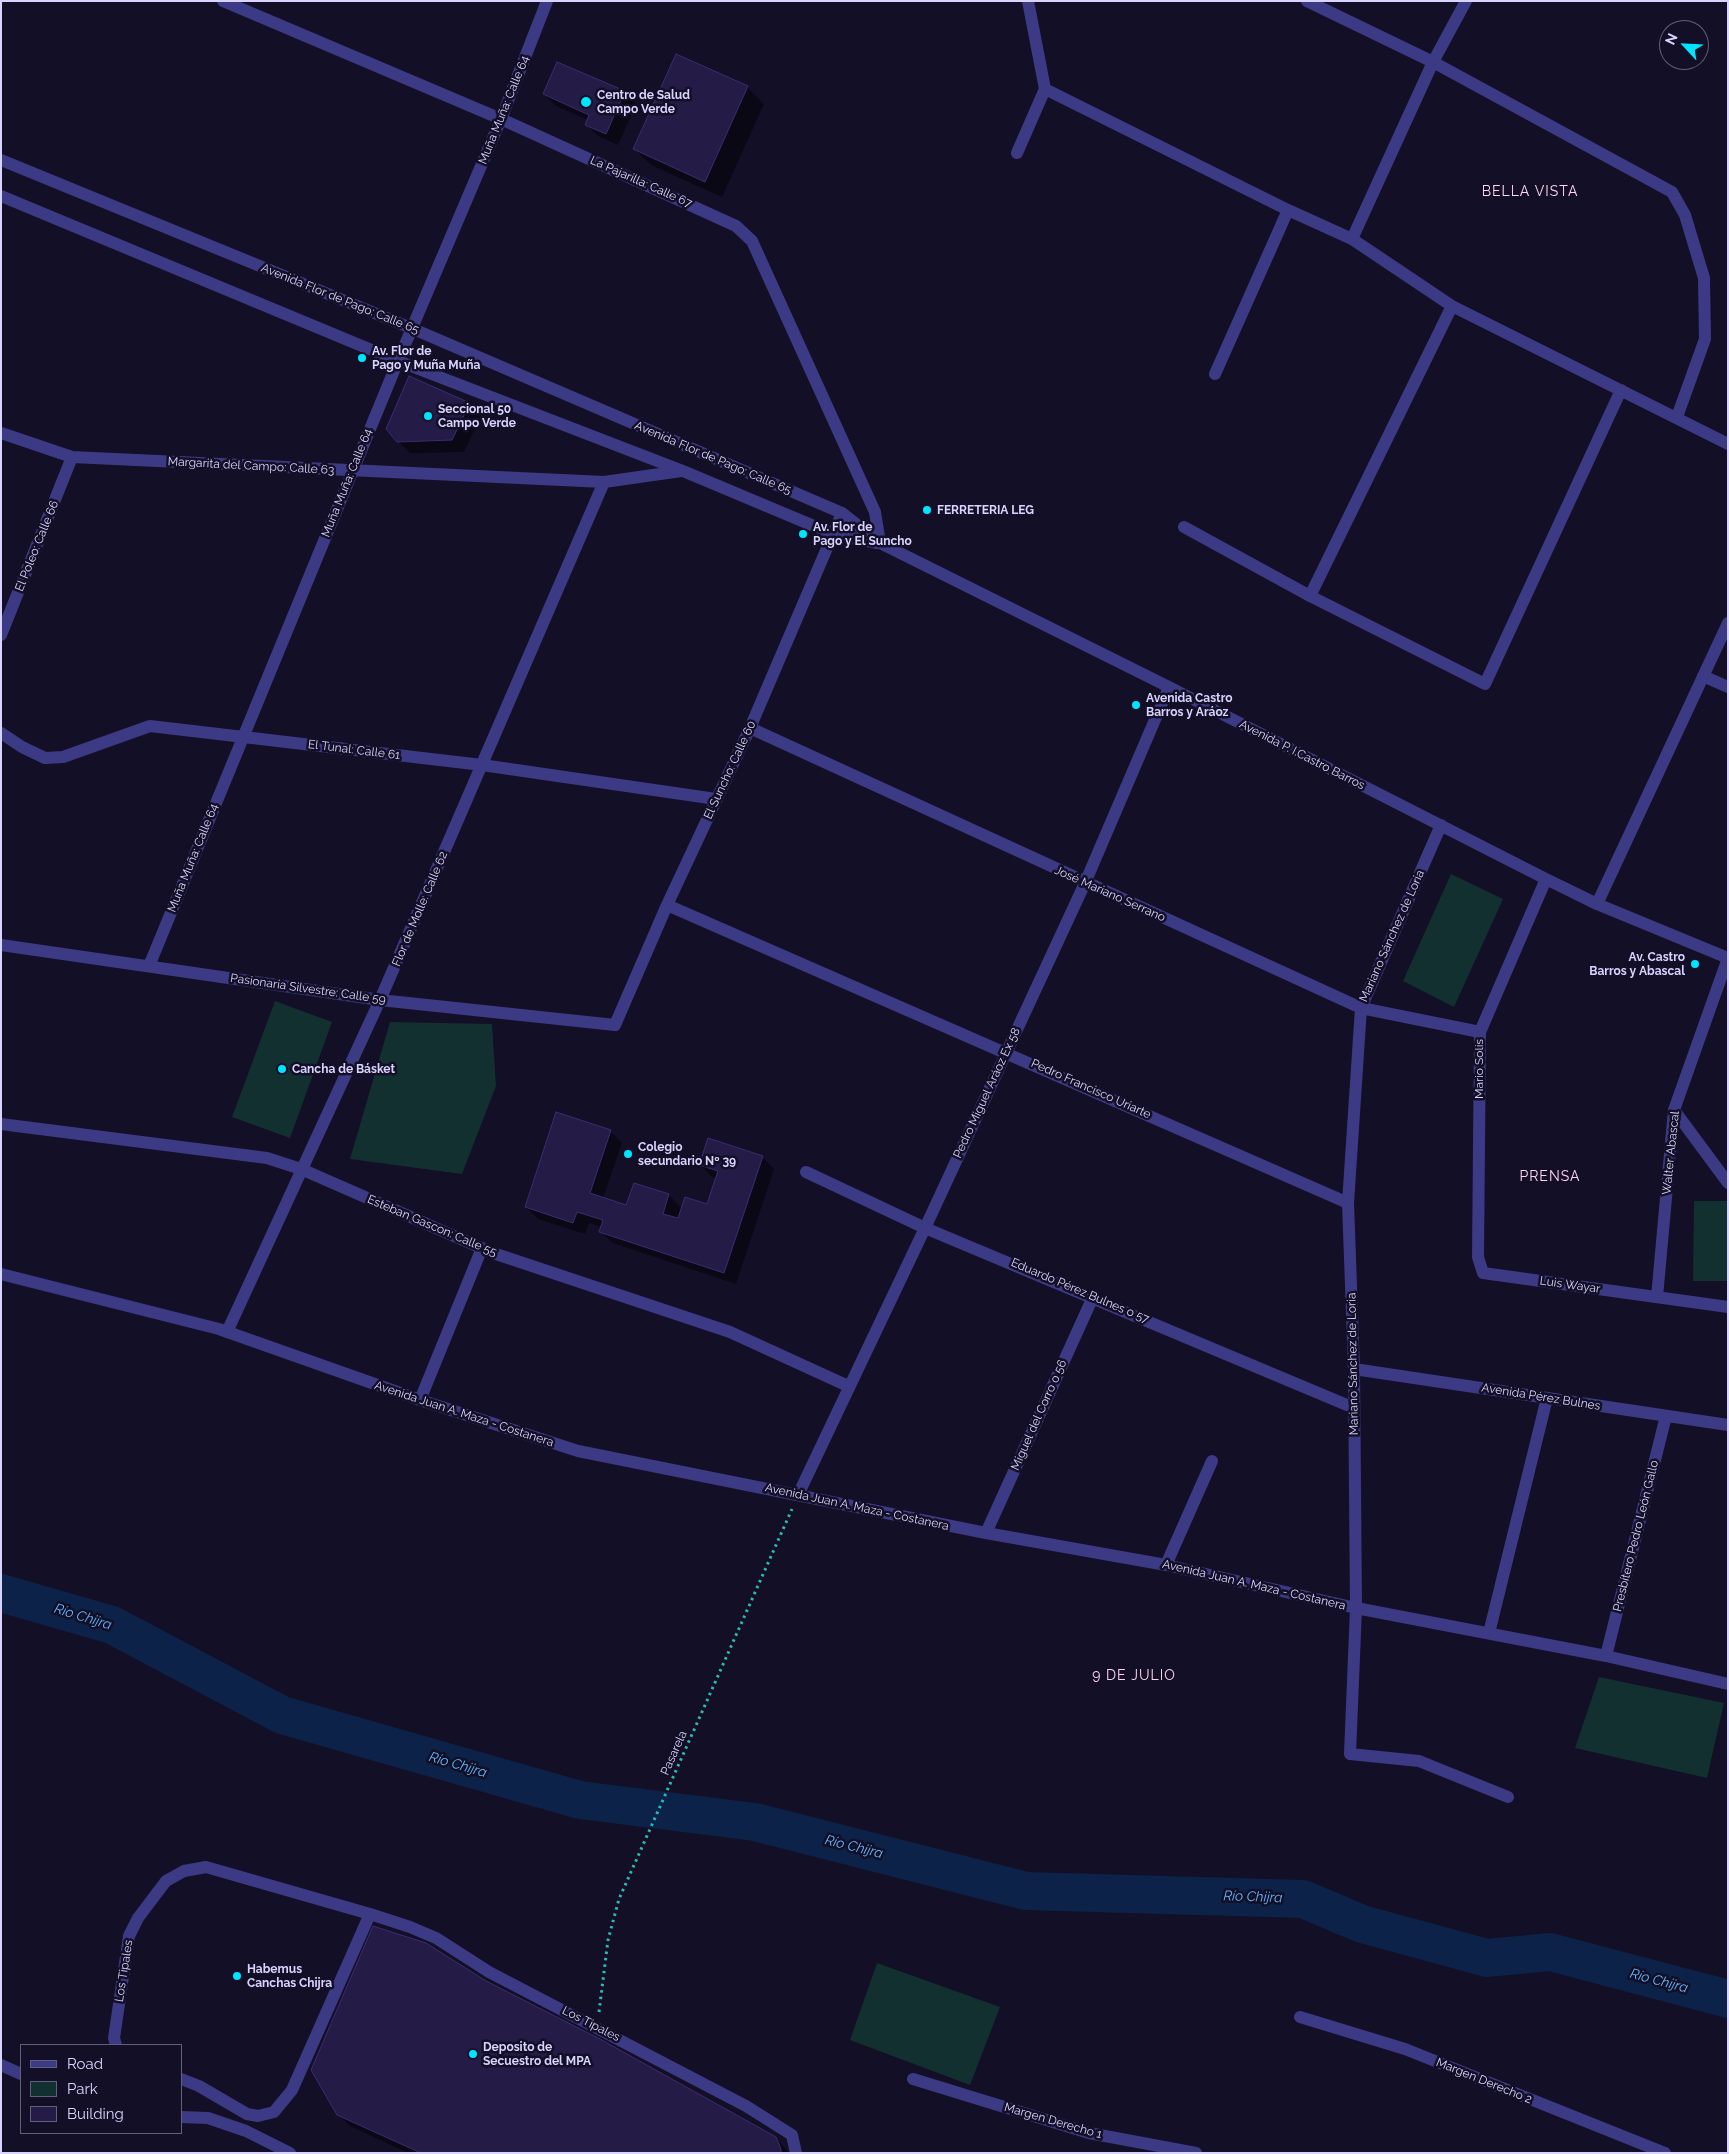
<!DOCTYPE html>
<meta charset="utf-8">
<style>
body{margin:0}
#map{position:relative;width:1729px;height:2154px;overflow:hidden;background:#130f26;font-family:Raleway,sans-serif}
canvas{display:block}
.frame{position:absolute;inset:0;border:2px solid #d9d4ff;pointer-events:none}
.legend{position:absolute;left:20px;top:2044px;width:162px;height:90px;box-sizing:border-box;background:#130f26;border:1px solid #625e7d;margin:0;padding:6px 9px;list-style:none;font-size:15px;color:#d9d4ff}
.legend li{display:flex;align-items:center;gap:10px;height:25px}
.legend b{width:25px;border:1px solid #625e7d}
.north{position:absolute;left:1659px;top:20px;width:50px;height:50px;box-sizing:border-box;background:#130f26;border:1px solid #625e7d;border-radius:50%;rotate:295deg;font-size:14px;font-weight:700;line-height:20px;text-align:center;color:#d9d4ff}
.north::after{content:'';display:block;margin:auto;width:18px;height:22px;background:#00e5ff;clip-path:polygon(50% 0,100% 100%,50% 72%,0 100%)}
</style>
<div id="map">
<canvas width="1729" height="2154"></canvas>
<div class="frame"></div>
<ul class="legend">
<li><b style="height:6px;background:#3d3a85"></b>Road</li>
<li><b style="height:14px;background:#12302f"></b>Park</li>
<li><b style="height:14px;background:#241b47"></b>Building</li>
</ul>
<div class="north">N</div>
</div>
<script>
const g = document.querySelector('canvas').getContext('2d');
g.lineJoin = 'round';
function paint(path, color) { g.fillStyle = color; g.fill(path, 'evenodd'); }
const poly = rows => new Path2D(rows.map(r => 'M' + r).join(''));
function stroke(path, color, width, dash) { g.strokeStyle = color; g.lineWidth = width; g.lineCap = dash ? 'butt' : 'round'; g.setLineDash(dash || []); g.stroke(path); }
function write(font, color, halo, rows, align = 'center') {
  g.font = font + ' Raleway,sans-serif'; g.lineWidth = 5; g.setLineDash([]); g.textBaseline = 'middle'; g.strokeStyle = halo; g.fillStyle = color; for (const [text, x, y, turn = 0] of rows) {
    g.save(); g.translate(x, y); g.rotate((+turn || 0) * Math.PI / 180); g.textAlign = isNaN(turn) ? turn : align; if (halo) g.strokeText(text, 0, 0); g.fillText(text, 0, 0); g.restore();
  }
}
paint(poly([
 [1451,874,1503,899,1454,1007,1403,981],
 [275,1001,332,1022,290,1138,232,1117],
 [390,1022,492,1024,496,1086,462,1174,350,1159],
 [1694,1201,1728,1201,1728,1281,1693,1281],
 [1599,1677,1724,1703,1707,1778,1575,1748],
 [877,1963,1000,2007,970,2085,850,2040]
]), '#12302f');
paint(poly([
 [676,56,747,87,764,104,722,197,651,165,634,149],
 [624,92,636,104,618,145,598,136,586,124,588,120,556,106,544,94],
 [410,378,469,404,481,416,464,452,410,453,398,441],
 [610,1131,622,1143,603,1198,627,1206,635,1184,669,1195,682,1209,708,1206,717,1178,712,1177,700,1165,762,1157,774,1169,736,1284,613,1243,600,1231,602,1227,589,1223,585,1234,538,1219,526,1207],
 [486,1982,776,2138,789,2153,408,2153,350,2126,338,2114]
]), '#0007');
stroke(poly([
 [1,1593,112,1625,282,1715,580,1800,755,1822,1026,1891,1303,1899,1362,1924,1487,1958,1550,1952,1728,1999]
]), '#0c2248', 38);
const building = poly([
 [676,54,748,86,705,182,633,149,676,54],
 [557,62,625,91,606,134,585,125,589,115,543,94,557,62],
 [409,376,470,403,452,440,397,442,386,429,409,376],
 [556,1112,611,1130,590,1193,626,1205,634,1183,669,1194,663,1214,678,1218,685,1197,707,1204,718,1171,699,1165,708,1138,763,1156,724,1273,599,1232,603,1220,577,1212,573,1223,525,1207,556,1112],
 [373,1926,426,1943,486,1981,600,2039,776,2137,781,2149,781,2153,421,2153,337,2115,311,2070,373,1926]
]);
paint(building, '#241b47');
stroke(building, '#3b2d73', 1);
stroke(poly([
 [599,2012,608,1940,619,1899,792,1509]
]), '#2fb8b0', 3, [2.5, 4]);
stroke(poly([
 [223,1,501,119,736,226,752,241,875,512,880,543],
 [1307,1,1433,62,1672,192,1685,215,1704,278,1705,339,1677,417],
 [1045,89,1288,210,1352,239,1452,306,1728,444],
 [1017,153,1045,89,1028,1],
 [1,160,411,328,842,513,880,543,1169,687,1546,879,1597,904,1728,958],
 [1,196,398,361,683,471,833,534,877,543],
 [1352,239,1433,62,1466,1],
 [1215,374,1288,210],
 [1,433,72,457,604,482,681,471],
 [1184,527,1310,596,1485,684,1621,390],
 [1310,596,1452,306],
 [1,635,72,457],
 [1703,676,1728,687],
 [750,728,1361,1008,1480,1032],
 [1,733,22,747,45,758,63,757,150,726,482,765,716,799],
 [1441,825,1361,1008,1348,1203,1354,1369,1356,1608,1350,1754,1419,1761,1508,1797],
 [1546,879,1480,1032,1478,1257,1483,1273,1728,1307],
 [1597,904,1728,623],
 [667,905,1348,1203],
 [1,945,380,1000,615,1025,667,905,750,728,842,513],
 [149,966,398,361,501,119,547,1],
 [1674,1110,1728,1183],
 [1,1124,267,1158,301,1169,493,1253,730,1332,848,1386],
 [806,1172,925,1228,1354,1408],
 [1,1274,219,1329,420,1400,578,1451,986,1533,1166,1565,1356,1608,1606,1656,1728,1684],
 [1657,1297,1674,1110,1728,958],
 [227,1332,380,1000,604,482],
 [1354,1369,1728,1425],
 [420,1400,482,1248],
 [798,1495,925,1228,1085,883,1169,687],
 [986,1533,1093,1297],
 [1166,1565,1212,1461],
 [1489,1633,1547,1398],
 [1606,1656,1666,1416],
 [1300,2017,1405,2049,1665,2153],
 [116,2045,114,2038,129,1936,138,1918,166,1881,184,1871,206,1867,370,1914,410,1927,436,1938,489,1972,746,2106,792,2135,796,2153],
 [1,2065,21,2074],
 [181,2079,199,2086,247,2114,258,2116,274,2112,292,2090,370,1914],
 [913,2079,1089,2133,1196,2153],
 [181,2117,208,2118,246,2131,290,2153]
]), '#3d3a85', 12);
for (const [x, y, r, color] of [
 [586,102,6,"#00e5ff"],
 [362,358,5,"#00e5ff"],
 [428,416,5,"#00e5ff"],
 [927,510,5,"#00e5ff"],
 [803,534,5,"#00e5ff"],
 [1136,705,5,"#00e5ff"],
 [1695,964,5,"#00e5ff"],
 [282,1069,5,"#00e5ff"],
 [628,1154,5,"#00e5ff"],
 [237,1976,5,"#00e5ff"],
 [473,2054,5,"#00e5ff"]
]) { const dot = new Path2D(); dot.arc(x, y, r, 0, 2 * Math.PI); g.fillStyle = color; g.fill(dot); stroke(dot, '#130f26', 2); }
write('bold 12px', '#d9d4ff', '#130f26', [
 ["Centro de Salud",597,95],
 ["Campo Verde",597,109],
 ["Av. Flor de",372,351],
 ["Pago y Muña Muña",372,365],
 ["Seccional 50",438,409],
 ["Campo Verde",438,423],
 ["FERRETERIA LEG",937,510],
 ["Av. Flor de",813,527],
 ["Pago y El Suncho",813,541],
 ["Avenida Castro",1146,698],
 ["Barros y Aráoz",1146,712],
 ["Av. Castro",1685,957,"right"],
 ["Barros y Abascal",1685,971,"right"],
 ["Cancha de Básket",292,1069],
 ["Colegio",638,1147],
 ["secundario Nº 39",638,1161],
 ["Habemus",247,1969],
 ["Canchas Chijra",247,1983],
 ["Deposito de",483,2047],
 ["Secuestro del MPA",483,2061]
], 'left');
write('12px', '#d9d4ff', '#130f26', [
 ["Muña Muña: Calle 64",504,110,-68],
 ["La Pajarilla: Calle 67",641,182,24],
 ["Avenida Flor de Pago: Calle 65",340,299,22],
 ["Avenida Flor de Pago: Calle 65",713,458,23],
 ["Margarita del Campo: Calle 63",251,466,3],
 ["Muña Muña: Calle 64",347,483,-68],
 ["El Poleo: Calle 66",37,546,-68],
 ["El Tunal: Calle 61",354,750,7],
 ["Avenida P. I.Castro Barros",1302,755,27],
 ["El Suncho: Calle 60",730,770,-65],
 ["Muña Muña: Calle 64",193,858,-68],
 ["José Mariano Serrano",1110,894,24],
 ["Flor de Molle: Calle 62",420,909,-67],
 ["Mariano Sánchez de Loria",1392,936,-66],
 ["Pasionaria Silvestre: Calle 59",308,989,8],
 ["Mario Solís",1479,1069,-90],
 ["Pedro Francisco Uriarte",1091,1089,24],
 ["Pedro Miguel Aráoz Ex 58",987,1093,-65],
 ["Walter Abascal",1671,1153,-84],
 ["Esteban Gascon: Calle 55",432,1226,23],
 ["Luis Wayar",1570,1285,8],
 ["Eduardo Pérez Bulnes o 57",1080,1291,23],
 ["Mariano Sánchez de Loria",1353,1364,-91],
 ["Avenida Pérez Bulnes",1541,1397,9],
 ["Avenida Juan A. Maza - Costanera",464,1414,18],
 ["Miguel del Corro o 56",1039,1415,-66],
 ["Avenida Juan A. Maza - Costanera",857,1507,12],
 ["Presbítero Pedro León Gallo",1636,1536,-76],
 ["Avenida Juan A. Maza - Costanera",1254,1585,13],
 ["Pasarela",674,1753,-66],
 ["Los Tipales",124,1971,-81],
 ["Los Tipales",591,2024,27],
 ["Margen Derecho 2",1484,2081,22],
 ["Margen Derecho 1",1053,2121,16]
]);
g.letterSpacing = '1px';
write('14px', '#ffd6f0', '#130f26', [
 ["BELLA VISTA",1530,192],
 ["PRENSA",1550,1177],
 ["9 DE JULIO",1134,1676]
]);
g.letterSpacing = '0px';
write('italic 14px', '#62b6ff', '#130f26', [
 ["Río Chijra",83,1617,17],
 ["Río Chijra",458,1765,16],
 ["Río Chijra",854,1847,14],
 ["Río Chijra",1253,1897,2],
 ["Río Chijra",1659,1981,15]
]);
</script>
